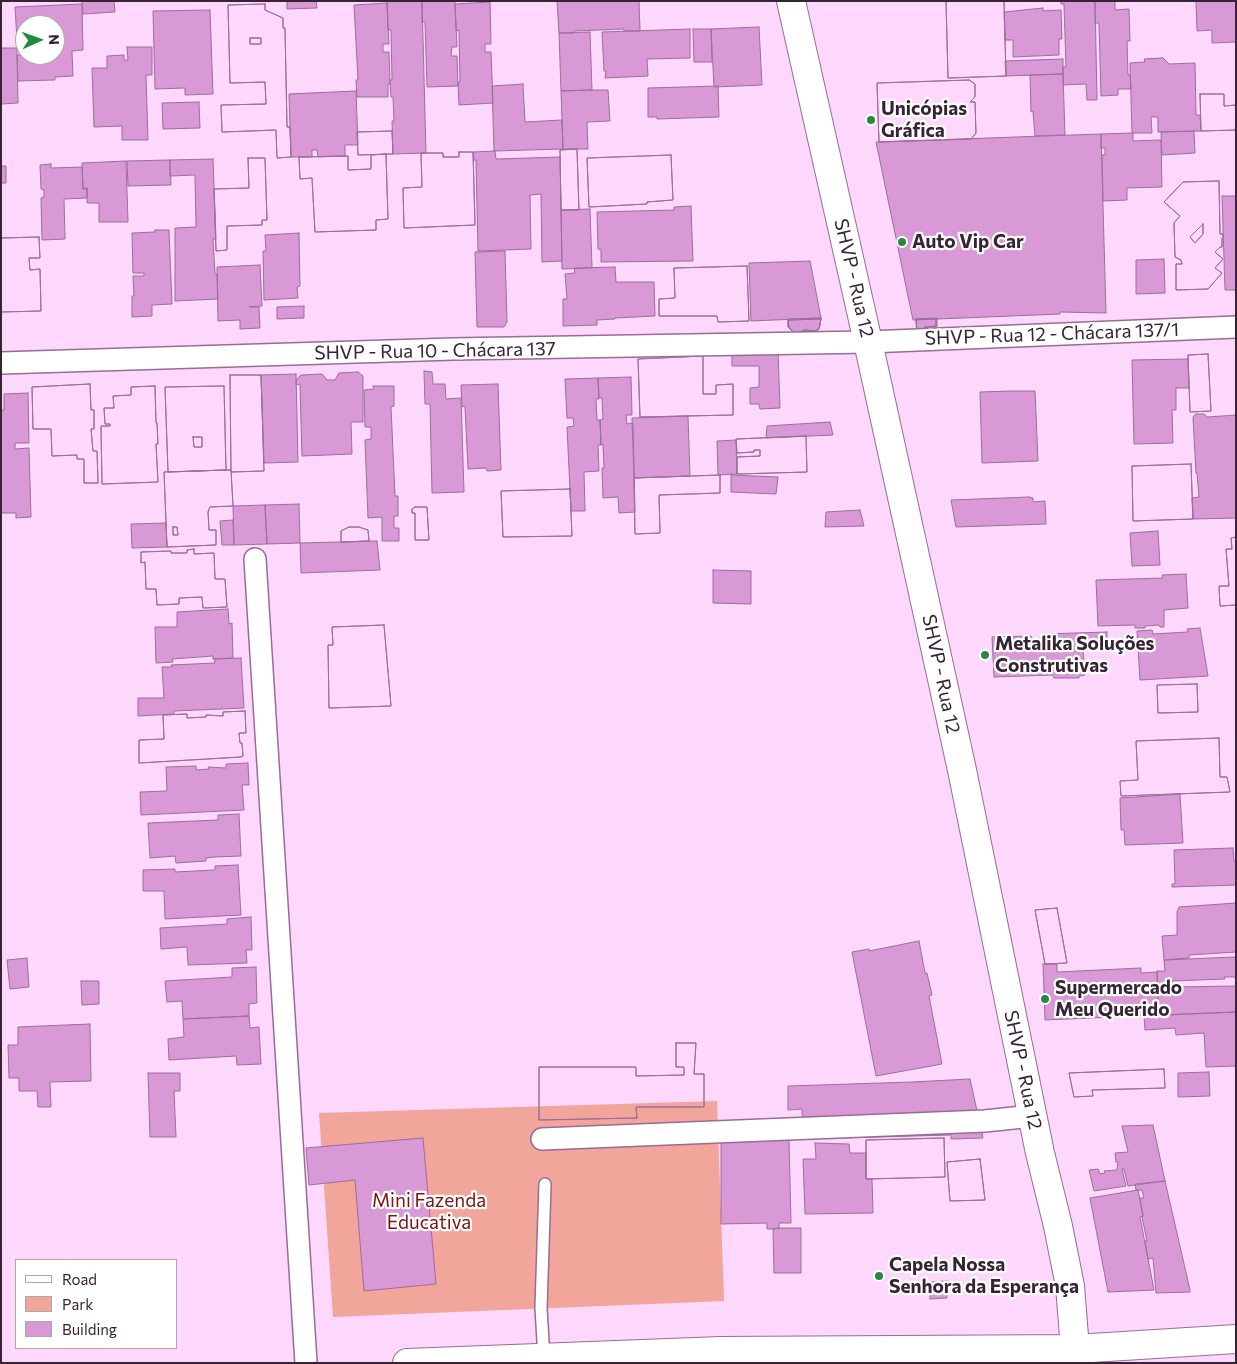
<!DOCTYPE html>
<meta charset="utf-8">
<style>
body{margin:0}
#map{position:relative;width:1237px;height:1364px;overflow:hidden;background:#fed7fc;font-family:Commissioner,sans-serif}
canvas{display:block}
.frame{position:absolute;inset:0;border:2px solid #362435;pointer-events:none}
.legend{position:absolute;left:15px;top:1259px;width:162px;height:90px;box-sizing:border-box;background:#fff;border:1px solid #afa7ae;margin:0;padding:6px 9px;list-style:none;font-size:15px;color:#362435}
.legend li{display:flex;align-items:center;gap:10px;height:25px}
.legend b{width:25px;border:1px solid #afa7ae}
.north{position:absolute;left:15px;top:15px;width:50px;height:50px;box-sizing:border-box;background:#fff;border:1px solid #afa7ae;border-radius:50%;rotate:88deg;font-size:14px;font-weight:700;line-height:20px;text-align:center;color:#362435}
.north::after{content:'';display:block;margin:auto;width:18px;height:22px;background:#238a40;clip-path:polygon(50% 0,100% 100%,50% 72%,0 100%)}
</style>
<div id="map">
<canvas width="1237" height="1364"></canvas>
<div class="frame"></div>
<ul class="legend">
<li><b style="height:6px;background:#fff"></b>Road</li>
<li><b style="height:14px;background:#f2a59a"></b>Park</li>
<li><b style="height:14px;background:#d998d6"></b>Building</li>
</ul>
<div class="north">N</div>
</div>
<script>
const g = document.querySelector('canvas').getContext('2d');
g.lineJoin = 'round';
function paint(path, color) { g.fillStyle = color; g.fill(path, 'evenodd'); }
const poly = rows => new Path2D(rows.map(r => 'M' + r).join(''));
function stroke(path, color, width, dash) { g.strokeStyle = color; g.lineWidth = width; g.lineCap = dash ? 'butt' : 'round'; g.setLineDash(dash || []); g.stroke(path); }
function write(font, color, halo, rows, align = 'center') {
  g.font = font + ' Commissioner,sans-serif'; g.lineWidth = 4.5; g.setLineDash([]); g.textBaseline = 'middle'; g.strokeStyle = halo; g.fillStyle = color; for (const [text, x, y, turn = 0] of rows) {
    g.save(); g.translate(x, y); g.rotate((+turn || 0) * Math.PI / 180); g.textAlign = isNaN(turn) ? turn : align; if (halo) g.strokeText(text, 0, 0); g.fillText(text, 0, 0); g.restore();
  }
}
paint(poly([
 [717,1101,724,1301,333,1317,319,1113]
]), '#f2a59a');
const building = poly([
 [82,1,114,1,115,12,83,14,82,1],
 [287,1,316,1,317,8,287,9,287,1],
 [387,1,422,1,426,153,393,154,392,121,394,121,393,97,391,97,390,80,392,80,391,30,388,30,387,1],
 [422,1,455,1,457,47,452,47,451,56,457,56,458,86,427,87,425,22,422,22,422,1],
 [557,1,639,1,640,31,624,31,624,29,574,31,574,33,559,33,557,1],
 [946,1,1004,1,1006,76,948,78,946,1],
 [946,1,1004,1,1006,76,948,78,946,1],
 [1061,1,1095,1,1097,100,1087,100,1086,84,1063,85,1063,67,1066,67,1064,4,1061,4,1061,1],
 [1095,1,1115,1,1115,10,1129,9,1130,41,1127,41,1128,75,1130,75,1131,89,1118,89,1118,95,1101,96,1099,23,1095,23,1095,1],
 [1196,1,1236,1,1236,42,1212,43,1212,30,1197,31,1196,1],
 [490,2,491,44,485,44,485,52,491,52,493,103,459,105,458,82,460,82,459,30,456,31,455,4,490,2],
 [387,3,389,44,383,44,383,52,389,52,390,84,388,84,388,97,357,97,356,80,358,80,354,5,387,3],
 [82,4,83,50,72,51,73,76,55,77,55,80,18,81,17,55,20,55,20,40,17,40,15,7,82,4],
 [25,25,55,25,55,55,25,55,25,25],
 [265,4,265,10,283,18,283,28,285,28,287,127,290,127,291,157,277,158,276,130,222,132,221,105,266,104,265,82,230,83,228,5,265,4],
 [250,38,261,38,261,44,250,44,250,38],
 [265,4,265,10,283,18,283,28,285,28,287,127,290,127,291,157,277,158,276,130,222,132,221,105,266,104,265,82,230,83,228,5,265,4],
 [250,38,261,38,261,44,250,44,250,38],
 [1043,8,1043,11,1061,10,1062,39,1059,39,1059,55,1013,57,1013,40,1005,40,1004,12,1043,8],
 [210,10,213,94,185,95,185,88,155,89,153,11,210,10],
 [759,27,762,85,714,87,711,29,759,27],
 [690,29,690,58,647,59,648,76,605,78,606,71,604,71,602,32,690,29],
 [693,29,711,29,712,62,694,62,693,29],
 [590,32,592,90,561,91,559,33,590,32],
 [127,47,152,47,152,75,146,75,148,140,122,140,122,126,94,127,92,68,107,68,107,56,124,55,124,60,128,60,127,47],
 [1,48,17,48,18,103,1,104,1,48],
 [1163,58,1169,64,1195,63,1196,115,1200,115,1201,131,1158,132,1158,117,1151,117,1152,133,1132,133,1130,63,1145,62,1144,59,1163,58],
 [1063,59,1063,74,1006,76,1005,61,1063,59],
 [1063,74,1065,135,1035,136,1033,111,1031,112,1030,75,1063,74],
 [969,80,975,84,975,97,970,102,975,102,976,133,971,139,879,142,877,83,969,80],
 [969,80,975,84,975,97,970,102,975,102,976,133,971,139,879,142,877,83,969,80],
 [523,84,525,122,562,120,563,149,494,151,492,86,523,84],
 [718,86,719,117,657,119,657,117,648,117,648,88,718,86],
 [592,90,608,90,610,121,587,122,588,149,563,149,561,91,592,90],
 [356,91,358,145,345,145,345,156,318,157,317,150,312,150,312,157,291,157,289,94,356,91],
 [1200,94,1224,94,1224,106,1236,105,1236,130,1201,131,1200,94],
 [1200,94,1224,94,1224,106,1236,105,1236,130,1201,131,1200,94],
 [199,102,200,128,163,129,162,103,199,102],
 [392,131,393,154,358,155,357,132,392,131],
 [392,131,393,154,358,155,357,132,392,131],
 [1194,131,1195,153,1162,155,1161,132,1194,131],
 [1133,133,1133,141,1161,140,1162,187,1127,188,1127,200,1103,201,1102,155,1105,155,1105,148,1101,148,1101,134,1133,133],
 [1101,134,1106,313,1060,312,1060,314,913,320,876,142,1101,134],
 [577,149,579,210,561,210,560,150,577,149],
 [577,149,579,210,561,210,560,150,577,149],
 [495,151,496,159,560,157,562,261,542,262,541,194,530,195,531,249,478,251,476,160,474,160,473,152,495,151],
 [459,152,473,152,475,225,404,228,403,188,422,187,421,153,443,153,443,157,459,157,459,152],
 [459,152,473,152,475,225,404,228,403,188,422,187,421,153,443,153,443,157,459,157,459,152],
 [386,154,388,219,376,220,376,230,315,232,312,178,300,179,299,157,348,156,348,170,371,169,371,155,386,154],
 [386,154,388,219,376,220,376,230,315,232,312,178,300,179,299,157,348,156,348,170,371,169,371,155,386,154],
 [671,155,673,200,647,202,647,204,589,207,587,158,671,155],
 [671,155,673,200,647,202,647,204,589,207,587,158,671,155],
 [248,158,265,158,267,220,262,220,262,225,227,226,227,250,216,251,214,189,249,188,248,158],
 [248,158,265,158,267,220,262,220,262,225,227,226,227,250,216,251,214,189,249,188,248,158],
 [213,159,216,239,213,239,215,274,217,274,218,299,175,301,175,228,196,227,195,175,170,176,170,160,213,159],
 [170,160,171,185,128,186,127,161,170,160],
 [126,161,128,222,99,222,99,203,87,203,87,188,83,189,82,163,126,161],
 [51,164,51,168,82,167,83,189,87,188,87,198,64,199,65,239,42,240,41,198,44,197,44,190,41,189,40,165,51,164],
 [1,166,6,166,6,183,1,183,1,166],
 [1219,181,1220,234,1223,234,1223,238,1222,238,1222,247,1220,247,1215,252,1223,259,1215,268,1222,273,1208,289,1176,290,1176,264,1182,264,1181,260,1175,257,1174,223,1180,216,1164,202,1183,182,1219,181],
 [1203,224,1203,234,1195,243,1190,237,1203,224],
 [1219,181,1220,234,1223,234,1223,238,1222,238,1222,247,1220,247,1215,252,1223,259,1215,268,1222,273,1208,289,1176,290,1176,264,1182,264,1181,260,1175,257,1174,223,1180,216,1164,202,1183,182,1219,181],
 [1203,224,1203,234,1195,243,1190,237,1203,224],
 [1222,196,1236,196,1236,290,1225,290,1222,196],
 [691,206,693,261,601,262,601,250,598,249,597,212,674,210,674,207,691,206],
 [590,209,592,268,562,269,561,210,590,209],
 [155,230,169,230,172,304,152,305,152,316,132,317,132,296,134,296,133,276,144,276,144,273,133,273,132,233,155,232,155,230],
 [299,233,300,286,297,287,298,298,264,300,263,251,266,251,265,235,299,233],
 [39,237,40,258,29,258,30,270,40,269,41,311,1,312,1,238,39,237],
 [39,237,40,258,29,258,30,270,40,269,41,311,1,312,1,238,39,237],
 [505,251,507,322,504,327,477,327,475,252,505,251],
 [1164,259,1165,293,1136,294,1136,260,1164,259],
 [810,261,821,318,751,321,749,263,810,261],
 [260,265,262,306,249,307,259,307,260,328,240,329,240,320,218,321,217,267,260,265],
 [747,266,749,321,718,322,717,316,659,316,659,299,675,298,674,268,747,266],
 [747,266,749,321,718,322,717,316,659,316,659,299,675,298,674,268,747,266],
 [615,267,616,282,654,282,655,316,615,318,615,319,597,320,597,325,563,326,563,299,567,299,565,274,575,273,574,268,615,267],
 [304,306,304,318,277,319,277,307,304,306],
 [821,318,820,326,816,331,821,334,795,334,789,327,788,319,821,318],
 [937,318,937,327,926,327,926,332,917,347,916,319,937,318],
 [821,319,819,329,816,331,805,330,795,334,788,327,788,320,821,319],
 [821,319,819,329,816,331,805,330,795,334,788,327,788,320,821,319],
 [916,319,936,319,936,326,925,327,925,331,917,331,916,319],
 [916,319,936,319,936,326,925,327,925,331,917,331,916,319],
 [778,350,780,408,760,409,759,404,750,404,750,388,759,387,759,366,732,366,732,352,778,350],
 [1208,354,1211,411,1190,412,1188,355,1208,354],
 [1208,354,1211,411,1190,412,1188,355,1208,354],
 [703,356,703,394,716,394,716,385,733,384,733,415,640,417,638,359,703,356],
 [703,356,703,394,716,394,716,385,733,384,733,415,640,417,638,359,703,356],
 [1188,359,1189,388,1176,388,1176,410,1172,410,1173,443,1134,444,1132,360,1188,359],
 [424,371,432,372,433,384,445,384,446,399,461,398,464,492,432,493,430,404,425,404,424,371],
 [358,372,363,376,363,422,351,422,352,454,302,456,300,384,296,385,296,380,301,375,322,374,327,380,335,380,339,373,358,372],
 [296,374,298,462,264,463,261,375,296,374],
 [230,375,261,375,264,471,231,472,230,375],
 [230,375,261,375,264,471,231,472,230,375],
 [631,377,632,415,626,415,627,424,633,423,635,512,619,513,618,497,603,498,602,468,604,468,603,444,601,445,600,420,603,419,602,398,599,398,598,378,631,377],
 [598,378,599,399,596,399,597,420,600,420,601,445,598,445,599,471,584,472,585,511,571,511,567,427,574,426,573,418,567,418,565,379,598,378],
 [90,384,91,410,94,410,94,429,91,429,93,451,97,451,98,483,84,483,84,459,77,459,77,455,52,456,51,429,33,429,32,387,90,384],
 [90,384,91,410,94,410,94,429,91,429,93,451,97,451,98,483,84,483,84,459,77,459,77,455,52,456,51,429,33,429,32,387,90,384],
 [498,384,501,470,487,471,486,468,468,469,465,406,462,407,461,385,498,384],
 [155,386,156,423,157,423,158,444,156,444,158,482,102,484,101,426,110,426,110,424,105,424,104,408,114,408,113,396,131,395,131,387,155,386],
 [155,386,156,423,157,423,158,444,156,444,158,482,102,484,101,426,110,426,110,424,105,424,104,408,114,408,113,396,131,395,131,387,155,386],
 [224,386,226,470,168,472,165,387,224,386],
 [193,437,202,437,202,447,194,447,193,437],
 [224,386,226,470,168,472,165,387,224,386],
 [193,437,202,437,202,447,194,447,193,437],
 [373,386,394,386,394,406,391,407,395,496,398,496,398,516,394,516,394,528,399,528,399,541,382,541,382,517,368,518,365,440,371,439,371,427,365,427,364,390,374,389,373,386],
 [1012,391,1035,391,1038,461,982,463,980,392,1012,391],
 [28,393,29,443,15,443,15,449,29,448,31,517,16,518,16,513,1,513,1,410,4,410,4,394,28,393],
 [1196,414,1204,414,1207,417,1236,415,1236,518,1193,519,1192,498,1199,497,1197,473,1196,473,1193,417,1196,414],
 [688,416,690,476,634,478,632,418,688,416],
 [830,422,833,435,766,438,767,426,830,422],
 [806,436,807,472,737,474,737,457,760,456,760,450,754,450,754,452,737,453,736,439,806,436],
 [806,436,807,472,737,474,737,457,760,456,760,450,754,450,754,452,737,453,736,439,806,436],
 [736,440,737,474,718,475,717,441,736,440],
 [1191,464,1193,519,1133,521,1132,466,1191,464],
 [1191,464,1193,519,1133,521,1132,466,1191,464],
 [226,470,231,470,233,506,210,507,208,512,209,530,216,530,216,545,167,547,164,472,226,470],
 [173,527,177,527,178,535,173,535,173,527],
 [226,470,231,470,233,506,210,507,208,512,209,530,216,530,216,545,167,547,164,472,226,470],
 [173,527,177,527,178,535,173,535,173,527],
 [720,475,720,493,659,495,660,533,635,534,634,478,720,475],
 [720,475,720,493,659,495,660,533,635,534,634,478,720,475],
 [731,475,778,477,776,494,731,492,731,475],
 [570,489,572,536,503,537,501,491,570,489],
 [570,489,572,536,503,537,501,491,570,489],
 [1029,497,1033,498,1033,502,1045,501,1046,524,956,527,951,500,1029,497],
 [299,504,300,543,267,544,265,505,299,504],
 [265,505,267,544,234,545,233,506,265,505],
 [415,507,427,507,429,540,415,540,415,513,412,513,412,509,415,507],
 [415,507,427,507,429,540,415,540,415,513,412,513,412,509,415,507],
 [860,510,864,526,825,527,826,512,860,510],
 [233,520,234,545,222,545,220,521,233,520],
 [166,523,167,547,132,548,131,524,166,523],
 [349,527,359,527,368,530,369,541,341,542,341,531,349,527],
 [349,527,359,527,368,530,369,541,341,542,341,531,349,527],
 [1158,531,1160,565,1132,566,1130,533,1158,531],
 [1236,537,1236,605,1220,606,1219,586,1229,586,1226,549,1232,549,1231,538,1236,537],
 [1236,537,1236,605,1220,606,1219,586,1229,586,1226,549,1232,549,1231,538,1236,537],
 [377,541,380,570,301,573,300,543,377,541],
 [194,549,194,554,214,553,215,579,225,579,227,607,203,608,202,597,179,598,179,604,157,605,156,589,146,589,145,562,141,563,141,552,171,551,171,553,187,553,187,550,194,549],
 [194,549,194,554,214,553,215,579,225,579,227,607,203,608,202,597,179,598,179,604,157,605,156,589,146,589,145,562,141,563,141,552,171,551,171,553,187,553,187,550,194,549],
 [713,570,751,571,751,604,713,603,713,570],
 [1186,574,1188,608,1164,610,1164,627,1160,627,1159,625,1145,626,1145,628,1135,628,1135,625,1098,626,1096,580,1163,578,1162,575,1186,574],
 [228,609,229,624,232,623,233,658,213,659,213,656,172,659,173,662,156,663,155,627,177,627,177,612,228,609],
 [384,625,391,706,329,708,328,645,333,645,332,627,384,625],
 [384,625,391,706,329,708,328,645,333,645,332,627,384,625],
 [1200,628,1208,676,1140,680,1137,631,1152,630,1153,634,1188,632,1187,629,1200,628],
 [1107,632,1107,649,1083,650,1085,675,1079,676,1079,678,1054,678,1053,675,994,677,992,637,1031,636,1033,640,1044,640,1044,634,1107,632],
 [241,658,244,708,174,711,174,714,138,716,138,698,164,698,162,667,172,667,171,665,215,663,214,659,241,658],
 [1197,684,1198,712,1158,713,1157,685,1197,684],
 [1197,684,1198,712,1158,713,1157,685,1197,684],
 [245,711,246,733,239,733,240,743,242,743,243,756,241,757,139,763,139,740,164,739,163,715,187,714,187,718,206,717,206,715,223,716,223,712,245,711],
 [245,711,246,733,239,733,240,743,242,743,243,756,241,757,139,763,139,740,164,739,163,715,187,714,187,718,206,717,206,715,223,716,223,712,245,711],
 [1219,738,1220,777,1227,777,1230,792,1121,796,1120,781,1138,780,1136,741,1219,738],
 [1219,738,1220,777,1227,777,1230,792,1121,796,1120,781,1138,780,1136,741,1219,738],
 [248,763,249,785,242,785,244,810,141,815,140,792,167,791,166,767,196,766,196,770,209,769,208,767,226,768,226,764,248,763],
 [1180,794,1183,843,1125,845,1124,830,1121,830,1120,798,1180,794],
 [239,814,241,856,215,857,206,858,206,861,176,863,175,856,150,858,148,823,218,820,218,815,239,814],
 [1233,848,1234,861,1236,861,1236,885,1172,887,1172,884,1175,884,1174,850,1233,848],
 [238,865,241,915,165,919,164,891,143,891,143,870,175,869,175,872,215,870,215,866,238,865],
 [1236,903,1236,952,1189,955,1189,958,1164,960,1162,936,1177,935,1177,912,1179,907,1236,903],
 [1057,908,1067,963,1045,964,1035,910,1057,908],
 [1057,908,1067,963,1045,964,1035,910,1057,908],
 [251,917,252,950,246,950,247,963,188,965,187,947,161,949,160,928,227,924,227,919,251,917],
 [919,941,925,973,927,973,932,995,929,996,942,1064,876,1076,852,952,869,949,869,951,919,941],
 [1236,957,1236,979,1235,977,1224,977,1225,979,1172,981,1173,987,1236,986,1236,1012,1159,1015,1157,971,1165,971,1164,960,1236,957],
 [27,958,29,987,10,989,7,960,27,958],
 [1043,964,1057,964,1057,972,1141,968,1141,973,1157,972,1159,1015,1045,1020,1043,964],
 [256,967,257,1003,249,1004,249,1016,183,1019,182,1001,167,1002,165,981,232,977,232,968,256,967],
 [81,981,99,981,99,1004,82,1005,81,981],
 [1236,1012,1236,1066,1206,1067,1204,1033,1176,1035,1175,1028,1145,1030,1144,1016,1236,1012],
 [249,1016,250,1028,259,1027,261,1064,237,1065,236,1056,169,1060,168,1039,184,1037,183,1019,249,1016],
 [90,1024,91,1081,50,1082,51,1107,38,1107,37,1091,19,1091,19,1078,9,1078,8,1045,18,1045,18,1027,90,1024],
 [676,1043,696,1043,694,1074,704,1074,704,1107,636,1107,637,1118,539,1120,539,1067,636,1067,636,1076,684,1075,684,1067,676,1067,676,1043],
 [676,1043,696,1043,694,1074,704,1074,704,1107,636,1107,637,1118,539,1120,539,1067,636,1067,636,1076,684,1075,684,1067,676,1067,676,1043],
 [1164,1069,1165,1088,1092,1090,1093,1096,1074,1097,1069,1073,1164,1069],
 [1164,1069,1165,1088,1092,1090,1093,1096,1074,1097,1069,1073,1164,1069],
 [1209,1072,1210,1096,1178,1097,1178,1073,1209,1072],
 [148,1073,180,1073,180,1091,174,1091,176,1137,150,1137,148,1073],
 [970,1079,983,1138,951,1139,951,1135,803,1139,802,1109,788,1110,788,1086,912,1082,970,1079],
 [1153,1125,1165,1181,1128,1186,1124,1169,1122,1169,1126,1186,1094,1191,1089,1170,1098,1169,1100,1174,1105,1173,1104,1171,1117,1170,1118,1162,1116,1162,1115,1153,1128,1152,1122,1126,1153,1125],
 [423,1138,436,1284,364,1291,355,1180,309,1185,306,1148,423,1138],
 [944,1138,945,1177,866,1179,866,1140,944,1138],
 [944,1138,945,1177,866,1179,866,1140,944,1138],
 [789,1140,791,1223,779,1223,779,1228,773,1229,767,1229,767,1223,721,1224,721,1142,789,1140],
 [815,1143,849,1144,850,1153,866,1153,866,1179,872,1179,873,1213,805,1214,803,1159,816,1159,815,1143],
 [980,1159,985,1200,950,1201,947,1162,980,1159],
 [980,1159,985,1200,950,1201,947,1162,980,1159],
 [1165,1181,1190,1290,1190,1292,1156,1293,1153,1258,1148,1259,1145,1241,1147,1241,1142,1217,1143,1216,1140,1198,1144,1198,1142,1190,1136,1190,1135,1184,1165,1181],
 [1138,1190,1143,1216,1140,1217,1154,1290,1108,1292,1090,1198,1138,1190],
 [779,1228,801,1228,801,1273,774,1273,773,1229,779,1228],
 [947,1281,947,1298,930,1299,930,1282,947,1281]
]);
paint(building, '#d998d6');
stroke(building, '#9b6f99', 1);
const lane = poly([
 [544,1358,541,1308,545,1184]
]);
const street = poly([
 [1,363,453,349,868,342,1236,327],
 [255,559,306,1363],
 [542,1139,985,1121,1032,1116]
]);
const secondary = poly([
 [791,1,868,342,962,770,1040,1153,1058,1226,1070,1286,1075,1349],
 [407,1363,721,1351,1075,1349,1236,1339]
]);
stroke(lane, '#986c95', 14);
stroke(street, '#986c95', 24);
stroke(secondary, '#986c95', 30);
stroke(lane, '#fff', 11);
stroke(street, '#fff', 21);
stroke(secondary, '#fff', 28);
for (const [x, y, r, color] of [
 [871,120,5,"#238a40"],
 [902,242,5,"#238a40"],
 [985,655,5,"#238a40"],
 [1045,999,5,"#238a40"],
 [879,1276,5,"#238a40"]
]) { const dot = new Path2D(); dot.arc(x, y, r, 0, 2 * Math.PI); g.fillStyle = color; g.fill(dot); stroke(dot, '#fff', 2); }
write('bold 19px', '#362435', '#fff', [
 ["Unicópias",881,109],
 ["Gráfica",881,131],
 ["Auto Vip Car",912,242],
 ["Metalika Soluções",995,644],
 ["Construtivas",995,666],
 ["Supermercado",1055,988],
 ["Meu Querido",1055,1010],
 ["Capela Nossa",889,1265],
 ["Senhora da Esperança",889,1287]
], 'left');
write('19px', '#362435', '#fff', [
 ["SHVP - Rua 12",854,278,77],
 ["SHVP - Rua 12 - Chácara 137/1",1052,334,-2],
 ["SHVP - Rua 10 - Chácara 137",435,351,-1],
 ["SHVP - Rua 12",941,674,78],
 ["SHVP - Rua 12",1023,1070,78]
]);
write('19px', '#7d110e', '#fff', [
 ["Mini Fazenda",429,1201],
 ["Educativa",429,1223]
]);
</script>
